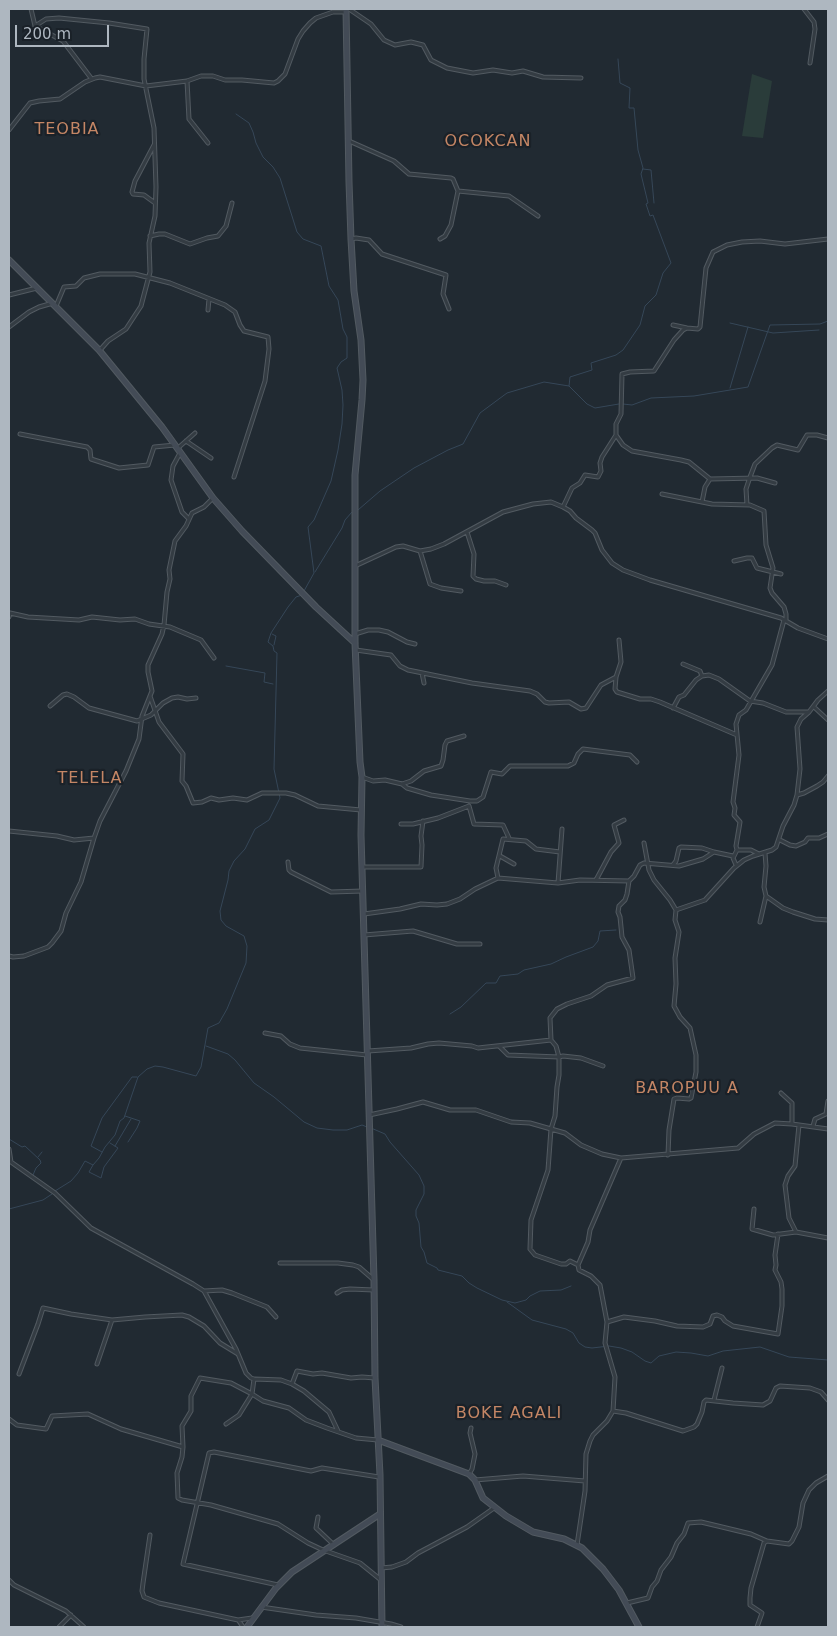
<!DOCTYPE html>
<style>
body{margin:0}
#map{position:relative;width:837px;height:1636px;overflow:hidden;background:#212a32;font-family:"DejaVu Sans",sans-serif}
canvas{display:block}
.frame{position:absolute;inset:0;border:10px solid #aeb7c0;pointer-events:none}
.scale{position:absolute;left:15px;top:25px;width:94px;height:22px;box-sizing:border-box;border:2px solid #aeb7c0;border-top:0;padding-left:6px;font-size:15px;line-height:18px;white-space:nowrap;color:#aeb7c0;-webkit-text-stroke:4px #1a2128;paint-order:stroke}
</style>
<div id="map">
<canvas width="837" height="1636"></canvas>
<div class="frame"></div>
<div class="scale">200 m</div>
</div>
<script>
const g = document.querySelector('canvas').getContext('2d');
g.lineJoin = 'round';
function paint(path, color) { g.fillStyle = color; g.fill(path, 'evenodd'); }
const poly = rows => new Path2D(rows.map(r => 'M' + r).join(''));
function stroke(path, color, width, dash) { g.strokeStyle = color; g.lineWidth = width; g.lineCap = dash ? 'butt' : 'round'; g.setLineDash(dash || []); g.stroke(path); }
function write(font, color, halo, rows, align = 'center') {
  g.font = font + ' "DejaVu Sans",sans-serif'; g.lineWidth = 4.5; g.setLineDash([]); g.textBaseline = 'middle'; g.strokeStyle = halo; g.fillStyle = color; for (const [text, x, y, turn = 0] of rows) {
    g.save(); g.translate(x, y); g.rotate((+turn || 0) * Math.PI / 180); g.textAlign = isNaN(turn) ? turn : align; if (halo) g.strokeText(text, 0, 0); g.fillText(text, 0, 0); g.restore();
  }
}
paint(poly([
 [752,74,772,81,763,138,742,136]
]), '#2a3c3a');
stroke(poly([
 [236,114,249,123,253,132,256,143,263,157,273,167,280,178,297,232,303,239,321,246,329,286,338,300,343,329,347,337,347,358,341,362,337,368,342,390,343,405,342,424,338,450,331,481,314,520,308,527,314,573,304,591],
 [643,169,651,170,654,203],
 [730,323,773,333,819,330],
 [569,386,587,404,595,408,619,404],
 [730,388,748,327],
 [623,404,632,405,651,398,694,396,748,387,770,325,820,324,828,321],
 [358,510,380,491,414,468,448,450,463,444,480,413,507,393,544,382,569,386,570,377,592,370,591,363,616,355,623,350,640,325,645,306,656,295,663,273,671,263,653,215,650,216,646,204,648,203,641,174,643,168,638,150,634,108,629,108,630,88,620,83,618,59],
 [315,572,342,528,345,520,352,512],
 [272,634,276,636,274,645],
 [226,666,265,673,264,682,273,684],
 [450,1014,461,1007,486,983,496,983,500,976,518,974,524,970,551,964,566,957,593,947,598,941,600,931,616,930],
 [206,1046,228,1054,235,1060,254,1083,274,1097,304,1122,317,1128,333,1130,347,1130,362,1125,367,1127],
 [125,1116,140,1121,137,1128,128,1142],
 [371,1128,385,1134,390,1142,419,1175,424,1186,424,1194,416,1210,416,1216,419,1223,421,1247,424,1252,427,1263,437,1268,438,1270,462,1276,469,1283,477,1288,502,1300,515,1303,526,1300,530,1296,540,1291,561,1290,571,1286],
 [9,1139,22,1147,25,1146,40,1160,41,1163,36,1168,33,1175],
 [115,1146,131,1119],
 [102,1152,91,1146,102,1118,132,1077,137,1077],
 [38,1157,42,1152],
 [93,1165,89,1172,101,1178,104,1167,118,1148,110,1143],
 [55,1191,71,1181,78,1173,85,1161,93,1165,99,1158,105,1147,115,1135,120,1121,124,1118,138,1077,147,1069,155,1066,163,1067,196,1076,201,1067,208,1028,219,1023,227,1009,246,963,247,946,244,936,226,926,221,920,220,911,228,880,229,871,234,861,245,849,255,829,269,820,280,798,274,769,277,653,274,651,273,646,268,642,271,633,288,607,296,597,302,595],
 [9,1209,43,1200,52,1194],
 [507,1302,532,1320,566,1329,573,1333,579,1343,585,1347,592,1348,609,1346,621,1348,632,1352,645,1361,651,1363,659,1356,676,1352,691,1353,708,1356,723,1351,760,1347,789,1357,828,1360]
]), '#364758', 1);
const street = poly([
 [31,9,35,26,63,41,91,78],
 [349,9,371,24,384,40,395,45,411,42,423,45,431,60,447,68,473,73,493,70,512,73,523,71,543,77,581,78],
 [804,9,814,22,815,29,810,63],
 [35,26,46,19,59,18,109,23,147,29,144,59,144,79,154,128,156,187,155,216,149,243,150,272,141,306,126,329,108,341,100,350],
 [187,81,189,119,208,143],
 [9,130,30,103,39,101,60,99,85,82,95,78,100,77,146,86,187,81,201,76,213,76,225,80,242,80,274,83,278,81,285,74,298,39,303,31,310,23,316,18,333,12,346,12],
 [349,141,394,161,409,174,451,178,453,179,458,191,509,196,538,216],
 [154,145,135,181,132,192,133,194,144,195,155,203],
 [150,236,159,234,165,234,190,244,207,238,218,236,226,226,232,203],
 [351,239,356,238,369,240,382,254,446,275,443,294,449,309],
 [440,239,445,236,451,225,458,191],
 [9,295,37,288],
 [56,306,64,287,76,286,84,278,100,274,135,274,170,283,225,305,235,312,240,325,244,331,268,337,269,349,265,381,234,477],
 [208,310,209,299],
 [673,325,687,328,698,329,700,327,706,268,713,252,727,245,742,242,760,241,785,244,828,239],
 [9,327,29,312,39,307,53,303],
 [687,328,683,330,674,340,654,371,630,372,622,374,621,414,616,424,616,435,623,445,632,451,681,460,689,462,710,479,757,478,775,483],
 [20,434,87,447,90,450,91,459,119,468,148,465,154,447,175,445],
 [186,441,211,458],
 [178,448,195,433],
 [180,453,173,466,171,480,182,512,189,519],
 [662,494,712,504,750,505,764,511,766,545,773,568,770,588,772,593,784,607,786,614,786,620],
 [702,502,705,487,710,479],
 [747,505,746,489,750,477,755,464,772,448,777,445,798,450,807,435,817,435,828,438],
 [563,507,572,488,580,483,585,475,598,477,601,471,600,463,602,457,616,435],
 [467,532,474,554,473,576,476,579,484,581,495,581,506,585],
 [420,551,430,584,441,588,461,591],
 [734,561,747,558,752,558,757,568,781,574],
 [355,566,396,547,403,546,420,551,431,549,444,544,503,512,533,504,551,502,563,507,570,511,576,518,592,530,595,533,602,550,612,563,623,570,650,580,781,618,798,628,828,639],
 [9,617,10,613,28,617,79,620,92,617,120,620,135,619,149,624,170,627,201,640,214,658],
 [355,634,368,630,379,630,388,632,407,642,415,644],
 [619,640,621,662,616,677,615,689,617,692,640,699,651,699,660,702,737,735],
 [356,650,391,655,400,666,408,670,472,683,530,691,537,694,545,702,549,703,569,702,581,709,586,708,601,685,616,677],
 [683,664,700,671,702,676],
 [422,673,424,683],
 [150,696,159,722,183,754,182,781,186,786,193,803,202,802,211,798,219,800,233,798,247,800,262,793,286,793,295,795,318,806,361,810],
 [50,706,63,695,67,694,74,697,89,708,137,721,151,715,163,703,172,698,178,697,187,699,196,698],
 [814,707,828,720],
 [673,708,679,697,684,695,696,680,702,676,709,675,719,679,750,701,763,703,786,712,809,712,818,700,828,691],
 [362,777,373,781,385,780,402,784,411,781,424,771,441,766,443,760,445,745,447,741,464,736],
 [402,784,407,788,431,795,470,801,477,801,483,797,491,772,502,774,510,766,568,766,574,763,578,754,583,749,630,755,637,762],
 [797,795,800,769,797,727,801,719,809,712],
 [469,806,474,824,503,825,509,838],
 [401,824,413,824,438,818,469,806],
 [9,831,57,836,74,840,94,838],
 [780,840,790,845,796,846,805,842,808,838,819,838,828,834],
 [644,843,649,870,654,880,670,900,676,910,675,920,679,932,675,958,676,984,674,1006,680,1017,690,1028,696,1055,696,1072,691,1098,689,1099,677,1098,674,1099,669,1130,668,1155],
 [737,850,736,846,740,822,734,815,735,808,733,802,739,755,736,724,739,715,746,710,772,665,784,620],
 [765,853,766,866,764,887,766,896,783,908,793,912,815,919,828,920],
 [500,856,514,864],
 [288,862,289,870,291,872,331,892,363,891],
 [673,865,676,861,679,848,681,847,702,848,714,852],
 [736,865,733,858,737,850,751,850,759,854],
 [362,867,421,867,422,845,421,836,423,821],
 [498,878,496,868,503,839,526,841,536,849,560,852],
 [596,880,611,852,619,843,614,825,624,820],
 [558,883,562,829],
 [676,910,705,900,734,868,744,860,753,856,772,850,776,847,783,826,794,805,797,795,804,793,817,786,823,782,828,776],
 [364,914,400,909,421,904,437,905,447,904,460,899,475,889,498,878,558,883,580,880,629,881,634,876,640,865,644,863,679,866,703,859,714,852,733,856],
 [760,922,766,896],
 [364,935,413,931,457,944,480,944],
 [9,956,13,957,24,956,48,947,52,943,61,931,66,913,81,882,94,838,100,821,126,771,139,739,142,716,152,691,148,672,148,665,162,634,164,625,167,592,170,579,169,570,175,541,186,526,192,513,204,507,213,498],
 [265,1033,281,1036,290,1044,300,1048,367,1055],
 [499,1046,508,1055,559,1057,559,1075,557,1087,555,1116,551,1129,548,1170,531,1220,530,1249,535,1255,561,1264,566,1264,570,1261,578,1265],
 [368,1051,411,1048,428,1044,439,1043,472,1046,478,1048,551,1040],
 [603,1066,581,1058,563,1056,559,1057,556,1046,551,1040,550,1018,557,1009,567,1004,591,996,607,985,633,978,629,950,622,937,620,917,618,912,619,906,625,900,627,894,629,881],
 [781,1093,792,1103,792,1124],
 [369,1115,397,1109,423,1102,450,1110,476,1110,511,1122,530,1123,565,1133,581,1145,602,1154,621,1158,738,1148,754,1134,775,1123,792,1124,828,1129],
 [813,1126,815,1119,826,1114,828,1101],
 [9,1149,11,1162,55,1193,91,1228,193,1284,204,1291,236,1349,246,1373,251,1378,254,1379,252,1394,263,1401,289,1408,306,1420,327,1428,356,1438,378,1440],
 [754,1209,752,1229,773,1235,796,1232,828,1238],
 [796,1232,789,1218,785,1185,788,1176,795,1166,799,1125],
 [280,1263,338,1263,353,1265,359,1267,374,1280],
 [204,1291,222,1290,232,1293,267,1307,276,1317],
 [337,1293,342,1290,350,1289,374,1290],
 [607,1322,624,1317,655,1321,677,1326,703,1327,710,1324,713,1316,717,1315,722,1317,725,1321,733,1326,778,1334,782,1306,782,1289,781,1282,775,1270,776,1265,775,1255,778,1234],
 [97,1364,112,1320,145,1317,182,1315,189,1317,204,1326,220,1343,238,1354],
 [19,1374,38,1324,43,1308,71,1314,112,1320],
 [254,1379,281,1380,292,1384,304,1391,329,1412,338,1431],
 [292,1384,297,1371,313,1374,322,1373,351,1378,362,1377,375,1378],
 [714,1400,722,1368],
 [613,1411,626,1413,683,1431,694,1427,697,1424,702,1412,704,1402,706,1400,733,1403,763,1405,770,1401,776,1388,780,1386,810,1388,821,1392,828,1400],
 [9,1419,17,1425,46,1429,52,1416,88,1414,121,1429,183,1447,182,1457,177,1473,178,1498,182,1500,211,1505,278,1524,308,1543,323,1550,360,1563,381,1580],
 [183,1447,182,1426,191,1411,191,1396,200,1378,231,1383,252,1394,239,1415,226,1424],
 [469,1474,472,1469,475,1454,470,1433,471,1428],
 [475,1480,523,1476,585,1481],
 [318,1517,316,1528,333,1544],
 [150,1535,143,1583,142,1591,144,1597,159,1603,238,1620,252,1618],
 [577,1545,585,1491,586,1454,590,1441,593,1435,607,1421,613,1411,615,1377,605,1343,607,1322,600,1285,591,1276,579,1270,578,1265,588,1242,590,1230,621,1158],
 [381,1568,392,1567,406,1562,418,1553,467,1527,494,1508],
 [9,1580,14,1585,66,1611,84,1627],
 [278,1585,183,1564,209,1453,214,1452,311,1471,322,1468,379,1477],
 [627,1603,648,1598,652,1587,657,1581,661,1570,671,1557,677,1543,684,1534,688,1523,701,1522,722,1527,751,1534,767,1541],
 [261,1607,316,1615,356,1618,391,1624,401,1627],
 [239,1621,243,1627],
 [59,1627,71,1615],
 [757,1627,762,1613,750,1605,750,1598,751,1588,764,1543,767,1541,789,1544,792,1541,799,1527,803,1503,809,1490,816,1483,828,1476]
]);
const secondary = poly([
 [346,9,349,182,351,239,354,291,361,340,363,380,362,400,355,475,355,643,360,762,362,777,361,835,374,1280,375,1378,380,1475,382,1627],
 [9,260,99,350,162,427,213,498,242,531,316,607,355,643],
 [378,1440,469,1474,475,1480,483,1498,506,1516,533,1532,564,1539,582,1548,603,1569,619,1590,639,1627],
 [247,1627,276,1588,292,1572,380,1514]
]);
stroke(street, '#525a61', 5);
stroke(secondary, '#525a61', 7);
stroke(street, '#343c43', 3);
stroke(secondary, '#434b56', 5);
g.letterSpacing = '1px';
write('16px', '#c48665', '#1a2128', [
 ["TEOBIA",67,130],
 ["OCOKCAN",488,142],
 ["TELELA",90,779],
 ["BAROPUU A",687,1089],
 ["BOKE AGALI",509,1414]
]);
g.letterSpacing = '0px';
</script>
